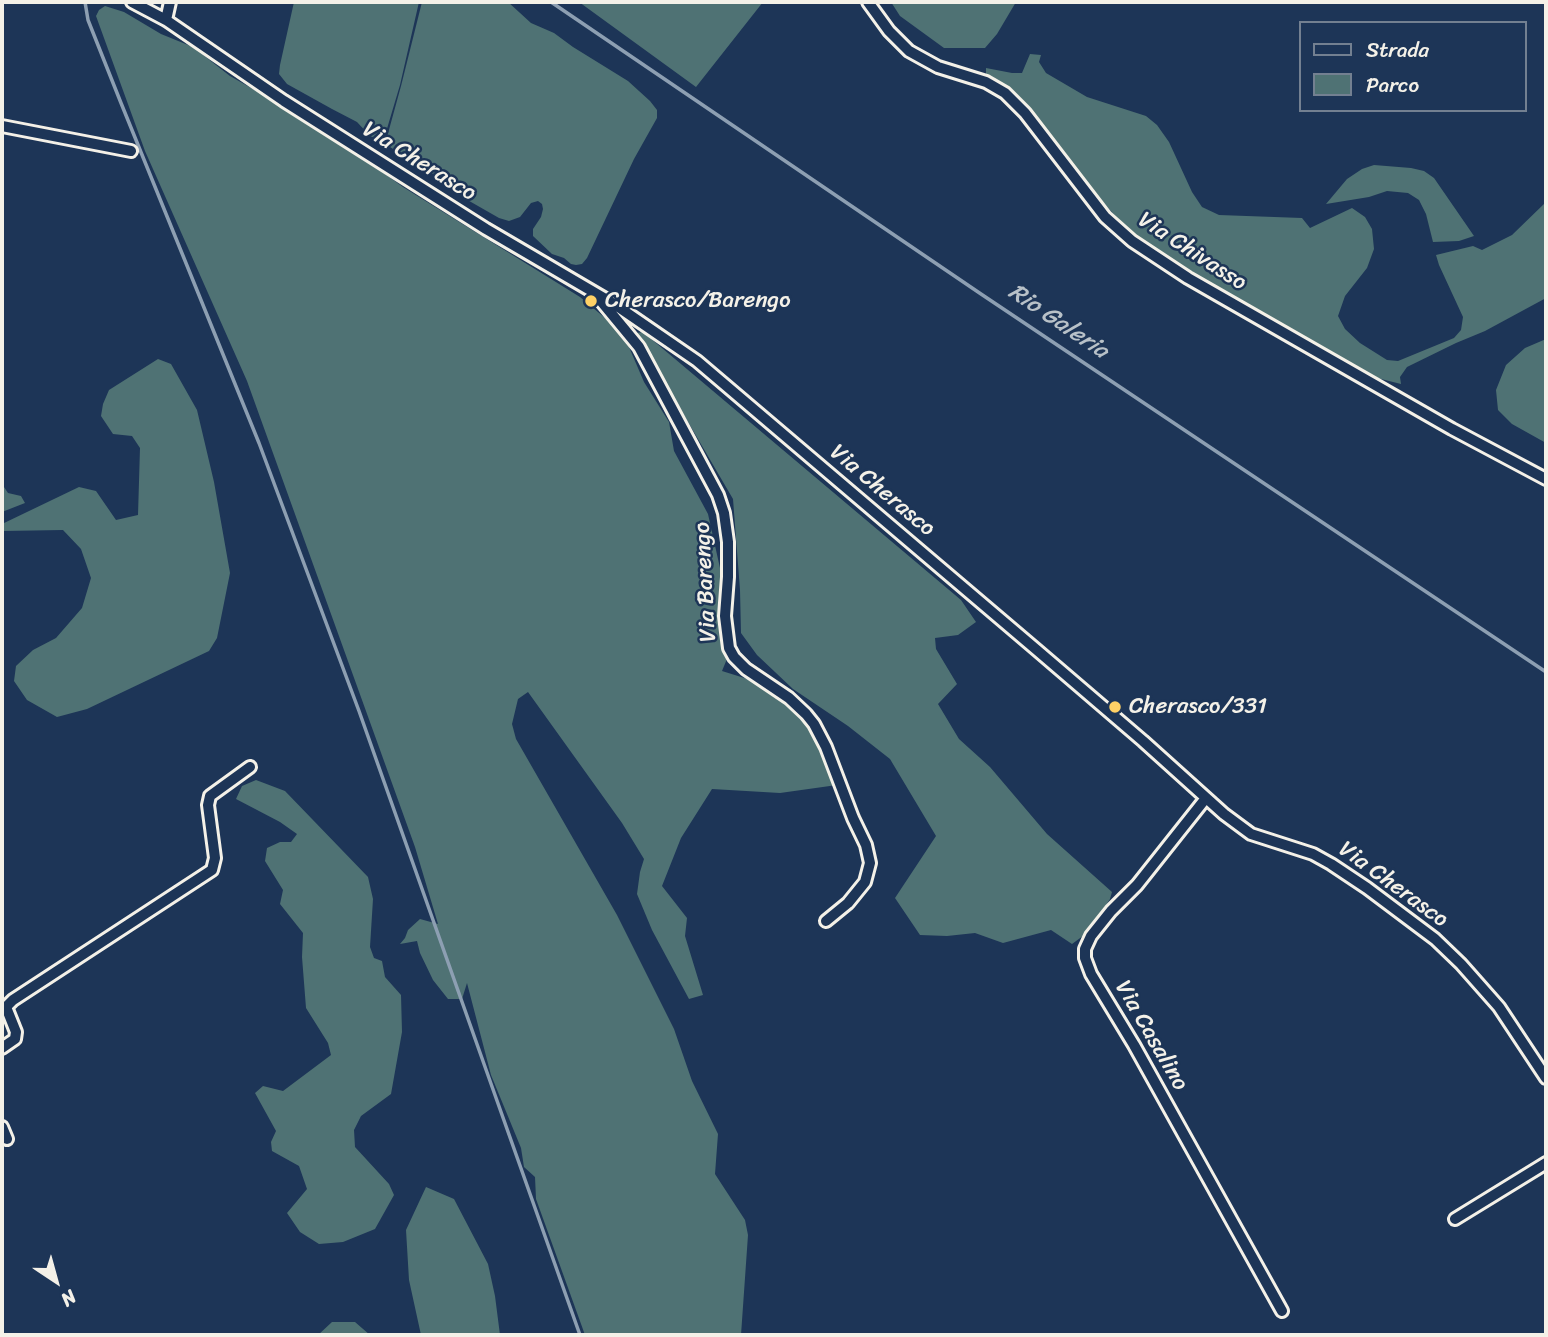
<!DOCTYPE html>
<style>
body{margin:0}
#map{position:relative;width:1548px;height:1337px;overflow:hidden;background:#1d3557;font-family:Sriracha,sans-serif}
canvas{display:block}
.frame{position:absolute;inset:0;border:4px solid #f4f1e8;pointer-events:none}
.legend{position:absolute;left:1299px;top:21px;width:228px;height:91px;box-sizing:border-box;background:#1d3557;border:2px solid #738091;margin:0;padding:9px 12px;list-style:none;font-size:21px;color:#f4f1e8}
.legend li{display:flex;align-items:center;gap:14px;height:35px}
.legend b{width:35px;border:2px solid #738091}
.north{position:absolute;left:21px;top:1246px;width:70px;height:70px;-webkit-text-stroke:5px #1d3557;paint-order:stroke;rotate:144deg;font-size:19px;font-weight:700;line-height:28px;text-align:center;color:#f4f1e8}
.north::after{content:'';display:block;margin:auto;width:24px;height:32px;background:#f4f1e8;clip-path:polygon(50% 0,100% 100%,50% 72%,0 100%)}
</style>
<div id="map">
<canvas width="1548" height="1337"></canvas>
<div class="frame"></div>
<ul class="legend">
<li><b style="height:9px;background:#1d3557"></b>Strada</li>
<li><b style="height:19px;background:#4f7274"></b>Parco</li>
</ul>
<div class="north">N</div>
</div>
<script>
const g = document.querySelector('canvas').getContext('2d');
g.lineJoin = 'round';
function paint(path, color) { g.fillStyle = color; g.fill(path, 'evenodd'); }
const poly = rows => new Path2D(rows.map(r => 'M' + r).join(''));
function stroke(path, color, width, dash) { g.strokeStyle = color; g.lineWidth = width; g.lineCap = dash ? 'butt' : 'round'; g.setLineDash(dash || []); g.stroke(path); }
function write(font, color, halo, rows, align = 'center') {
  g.font = font + ' Sriracha,sans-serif'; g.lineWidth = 5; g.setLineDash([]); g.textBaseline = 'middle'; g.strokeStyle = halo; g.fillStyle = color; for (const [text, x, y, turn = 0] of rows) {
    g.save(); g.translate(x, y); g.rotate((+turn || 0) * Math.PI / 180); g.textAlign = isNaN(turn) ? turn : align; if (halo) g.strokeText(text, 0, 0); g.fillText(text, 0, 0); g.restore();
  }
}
paint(poly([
 [294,2,419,2,400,85,386,132,380,140,370,136,357,122,332,109,287,84,279,74,280,65],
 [422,2,508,2,531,23,554,33,573,47,628,81,650,101,657,110,657,118,634,159,587,258,582,264,576,265,571,264,564,258,552,254,533,236,533,229,541,217,543,209,542,204,538,201,531,203,520,217,509,221,499,218,464,198,436,176,390,147,387,137,401,86],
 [579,2,763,2,696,87],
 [891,2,1016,2,997,34,985,48,944,48,900,16],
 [105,6,124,12,161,34,193,47,230,76,320,127,403,187,580,297,623,333,644,382,669,422,674,451,708,514,720,568,721,625,729,654,722,671,754,681,800,715,820,741,837,785,780,793,712,789,681,838,662,886,687,918,685,936,703,995,689,999,652,930,637,894,640,872,644,859,622,823,528,692,518,699,512,724,516,739,617,915,674,1029,692,1081,718,1134,715,1174,745,1220,748,1235,741,1335,585,1335,536,1199,535,1177,524,1167,521,1148,491,1075,467,983,462,999,448,999,433,980,420,953,417,941,400,944,405,938,408,930,420,919,438,924,415,847,247,381,145,151,96,16,99,10],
 [1030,54,1041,55,1039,62,1046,73,1087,97,1146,116,1157,125,1169,142,1192,192,1202,207,1219,215,1302,218,1310,228,1352,208,1365,217,1372,229,1374,249,1367,268,1345,296,1338,316,1345,329,1360,343,1387,360,1398,361,1454,338,1461,330,1463,317,1439,265,1436,255,1473,246,1482,250,1512,235,1546,202,1546,298,1485,331,1456,343,1407,367,1400,377,1401,384,1373,377,1306,342,1159,257,1131,234,1061,154,1011,92,986,74,986,68,1012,73,1022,73],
 [1374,165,1411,168,1424,171,1434,178,1474,236,1459,241,1433,242,1426,214,1419,200,1408,193,1387,191,1369,197,1326,204,1347,179,1362,169],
 [643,332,961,600,976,622,958,635,935,638,936,649,957,684,938,704,959,739,990,767,1047,834,1112,892,1110,899,1087,933,1072,944,1051,930,1003,943,975,933,947,936,920,935,895,898,936,836,890,759,848,726,793,689,757,655,741,633,740,590,733,499,674,398,630,334],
 [1546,339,1546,443,1512,424,1498,410,1496,390,1506,365,1525,348],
 [158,359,171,364,197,410,214,482,230,573,217,638,209,651,87,709,57,717,27,700,14,681,16,666,33,650,56,638,82,608,91,578,81,549,63,530,2,531,2,524,79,487,96,491,116,520,138,515,140,448,132,436,113,434,101,416,103,404,109,390],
 [2,484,8,493,21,496,25,503,2,512],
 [256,780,285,791,368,877,373,899,370,947,374,958,382,961,385,977,401,995,402,1032,391,1094,361,1116,354,1130,355,1147,389,1184,394,1195,375,1229,343,1242,319,1244,300,1232,287,1213,307,1189,299,1166,272,1151,271,1142,276,1131,255,1093,263,1086,283,1091,331,1055,328,1043,306,1008,302,957,303,933,280,904,283,890,265,861,267,848,280,842,291,842,297,834,280,822,236,799,242,786],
 [426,1187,454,1199,488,1264,495,1296,500,1335,421,1335,409,1280,406,1230],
 [332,1322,355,1322,370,1335,318,1335]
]), '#4f7274');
stroke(poly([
 [85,2,88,20,121,103,259,443,359,711,580,1335],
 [551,2,981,294,1546,672]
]), '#8d9fb2', 3.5);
const minor = poly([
 [132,2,166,20,284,101,486,229,614,304,697,361,1038,651,1143,741,1224,814,1251,834,1313,854,1331,864,1367,888,1435,939,1461,964,1499,1007,1546,1078],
 [868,2,889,31,909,51,938,67,986,82,1005,93,1025,113,1105,217,1132,241,1188,278,1452,429,1546,479],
 [166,20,170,2],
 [2,126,131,151],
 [601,301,639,347,718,495,724,513,728,542,728,577,725,616,729,648,734,657,746,669,789,698,806,714,814,724,826,747,853,818,866,845,870,863,865,882,848,903,826,921],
 [1206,798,1137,885,1111,911,1091,936,1085,949,1085,958,1091,974,1134,1045,1282,1311],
 [2,1048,15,1039,16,1032,6,1007,13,1000,212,870,215,858,208,805,210,796,250,767],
 [2,1127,7,1139],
 [1455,1219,1546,1163]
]);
stroke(minor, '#f4f1e8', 16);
stroke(minor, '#1d3557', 10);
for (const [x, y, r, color] of [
 [591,301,7,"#ffd166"],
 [1115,707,7,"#ffd166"]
]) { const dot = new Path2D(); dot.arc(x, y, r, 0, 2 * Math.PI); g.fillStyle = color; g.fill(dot); stroke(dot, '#1d3557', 2.5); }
write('23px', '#f4f1e8', '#1d3557', [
 ["Via Cherasco",419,162,32],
 ["Via Chivasso",1192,252,33],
 ["Via Cherasco",882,491,40],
 ["Via Barengo",706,582,-93],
 ["Via Cherasco",1393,885,36],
 ["Via Casalino",1151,1036,60]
]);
write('23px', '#f4f1e8', '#1d3557', [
 ["Cherasco/Barengo",605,301],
 ["Cherasco/331",1129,707]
], 'left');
write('italic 24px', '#b8c1c8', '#1d3557', [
 ["Rio Galeria",1058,322,34]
]);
</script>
